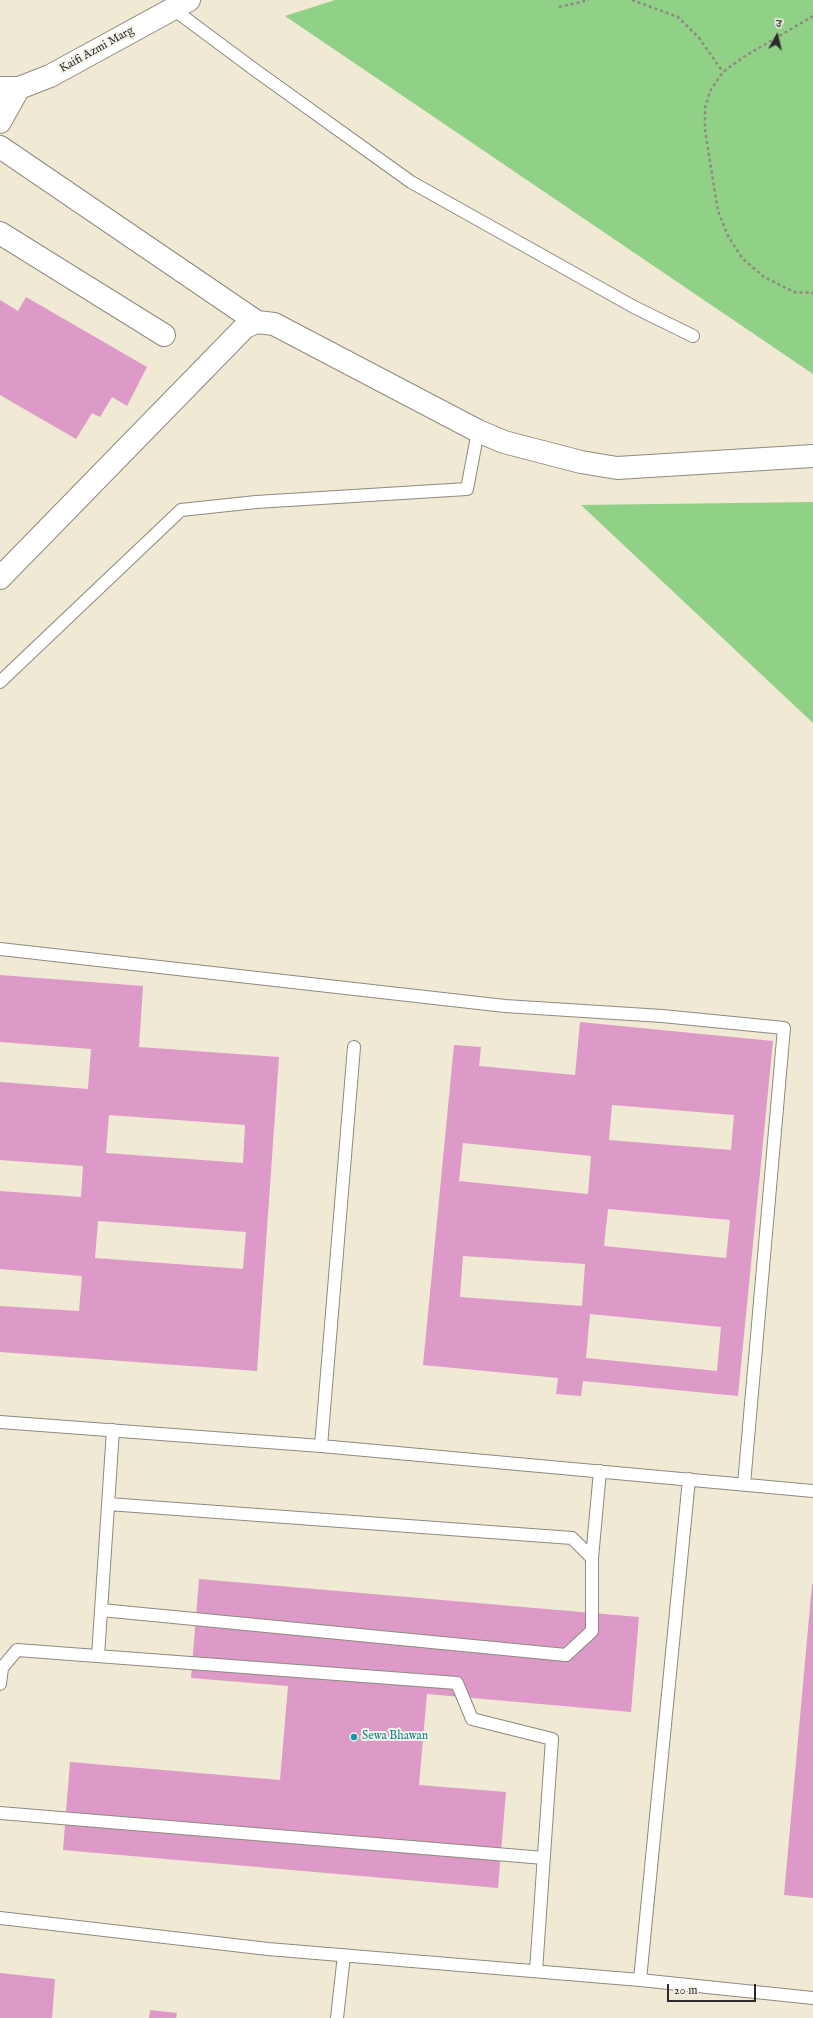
<!DOCTYPE html>
<meta charset="utf-8">
<style>
body{margin:0}
#map{position:relative;width:813px;height:2018px;overflow:hidden;background:#f0e9d3;font-family:"IM FELL English","Noto Serif Devanagari",serif}
canvas{display:block}
.north{position:absolute;left:757px;top:16px;width:40px;height:40px;-webkit-text-stroke:3px #f7f3e8;paint-order:stroke;rotate:8deg;font-size:11px;font-weight:700;line-height:16px;text-align:center;color:#2b2b2b}
.north::after{content:'';display:block;margin:auto;width:14px;height:18px;background:#2b2b2b;clip-path:polygon(50% 0,100% 100%,50% 72%,0 100%)}
.scale{position:absolute;left:667px;top:1984px;width:89px;height:18px;box-sizing:border-box;border:2px solid #2b2b2b;border-top:0;padding-left:5px;font-size:12px;line-height:14px;white-space:nowrap;color:#2b2b2b;-webkit-text-stroke:3px #f7f3e8;paint-order:stroke}
</style>
<div id="map">
<canvas width="813" height="2018"></canvas>
<div class="north">उ</div>
<div class="scale">20 m</div>
</div>
<script>
const g = document.querySelector('canvas').getContext('2d');
g.lineJoin = 'round';
function paint(path, color) { g.fillStyle = color; g.fill(path, 'evenodd'); }
const poly = rows => new Path2D(rows.map(r => 'M' + r).join(''));
function stroke(path, color, width, dash) { g.strokeStyle = color; g.lineWidth = width; g.lineCap = dash ? 'butt' : 'round'; g.setLineDash(dash || []); g.stroke(path); }
function write(font, color, halo, rows, align = 'center') {
  g.font = font + ' "IM FELL English",serif'; g.lineWidth = 4; g.setLineDash([]); g.textBaseline = 'middle'; g.strokeStyle = halo; g.fillStyle = color; for (const [text, x, y, turn = 0] of rows) {
    g.save(); g.translate(x, y); g.rotate((+turn || 0) * Math.PI / 180); g.textAlign = isNaN(turn) ? turn : align; if (halo) g.strokeText(text, 0, 0); g.fillText(text, 0, 0); g.restore();
  }
}
paint(poly([
 [335,0,813,0,813,374,285,16],
 [813,502,813,723,581,505]
]), '#90d087');
paint(poly([
 [26,297,147,367,127,406,112,397,100,417,92,413,76,439,0,395,0,300,18,311],
 [0,975,143,986,139,1047,279,1057,257,1371,0,1352,0,1306,79,1311,82,1276,0,1269,0,1191,81,1197,83,1166,0,1160,0,1082,88,1089,91,1049,0,1042],
 [109,1115,245,1125,243,1163,106,1153],
 [98,1221,246,1232,243,1269,95,1258],
 [580,1022,773,1041,738,1396,583,1381,581,1396,556,1394,558,1378,423,1365,454,1045,481,1047,479,1066,575,1075],
 [612,1105,734,1115,731,1150,609,1140],
 [463,1143,591,1156,588,1194,459,1181],
 [608,1209,730,1220,726,1258,604,1246],
 [463,1256,585,1264,582,1306,460,1297],
 [590,1314,721,1327,717,1371,586,1358],
 [199,1579,639,1617,631,1712,427,1694,419,1785,506,1792,498,1888,63,1850,70,1762,280,1780,288,1686,191,1678],
 [812,1584,813,1584,813,1898,784,1895],
 [0,1973,55,1979,52,2018,0,2018],
 [150,2010,177,2013,176,2018,149,2018]
]), '#dd9ac8');
const service = poly([
 [171,6,173,9,255,70,411,182,634,307,693,336],
 [0,682,181,510,256,502,467,489,478,431],
 [0,949,505,1006,662,1016,784,1028,744,1484],
 [0,1422,321,1446,813,1491],
 [321,1446,354,1047],
 [592,1558,600,1471],
 [101,1610,566,1655,592,1631,592,1558,572,1538,108,1504],
 [98,1656,113,1430],
 [0,1684,2,1668,17,1650,457,1683,472,1719,552,1739,536,1971],
 [0,1813,544,1858],
 [0,1918,268,1949,640,1980,813,1998],
 [640,1980,689,1479],
 [337,2018,344,1955]
]);
const minor = poly([
 [0,122,19,88],
 [0,147,257,322],
 [0,233,164,335],
 [0,578,245,327,257,322,274,324,478,431,504,442,581,462,617,468,813,456]
]);
const tertiary = poly([
 [0,88,19,88,50,76,189,0]
]);
stroke(service, '#8e8a7f', 14);
stroke(minor, '#8e8a7f', 24);
stroke(tertiary, '#8e8a7f', 24);
stroke(poly([
 [632,0,678,17,699,38,723,72],
 [559,7,589,0],
 [813,16,742,58,723,72,710,91,705,108,705,130,718,211,728,236,742,258,764,277,794,292,813,293]
]), '#8e8a7f', 2.5, [3, 3]);
stroke(service, '#fff', 12);
stroke(minor, '#fff', 22);
stroke(tertiary, '#fff', 22);
for (const [x, y, r, color] of [
 [354,1737,4,"#0f9aa8"]
]) { const dot = new Path2D(); dot.arc(x, y, r, 0, 2 * Math.PI); g.fillStyle = color; g.fill(dot); stroke(dot, '#f7f3e8', 1.5); }
write('12px', '#2b2b2b', '#f7f3e8', [
 ["Kaifi Azmi Marg",97,50,-29]
]);
write('12px', '#0d838f', '#f7f3e8', [
 ["Sewa Bhawan",362,1737]
], 'left');
</script>
